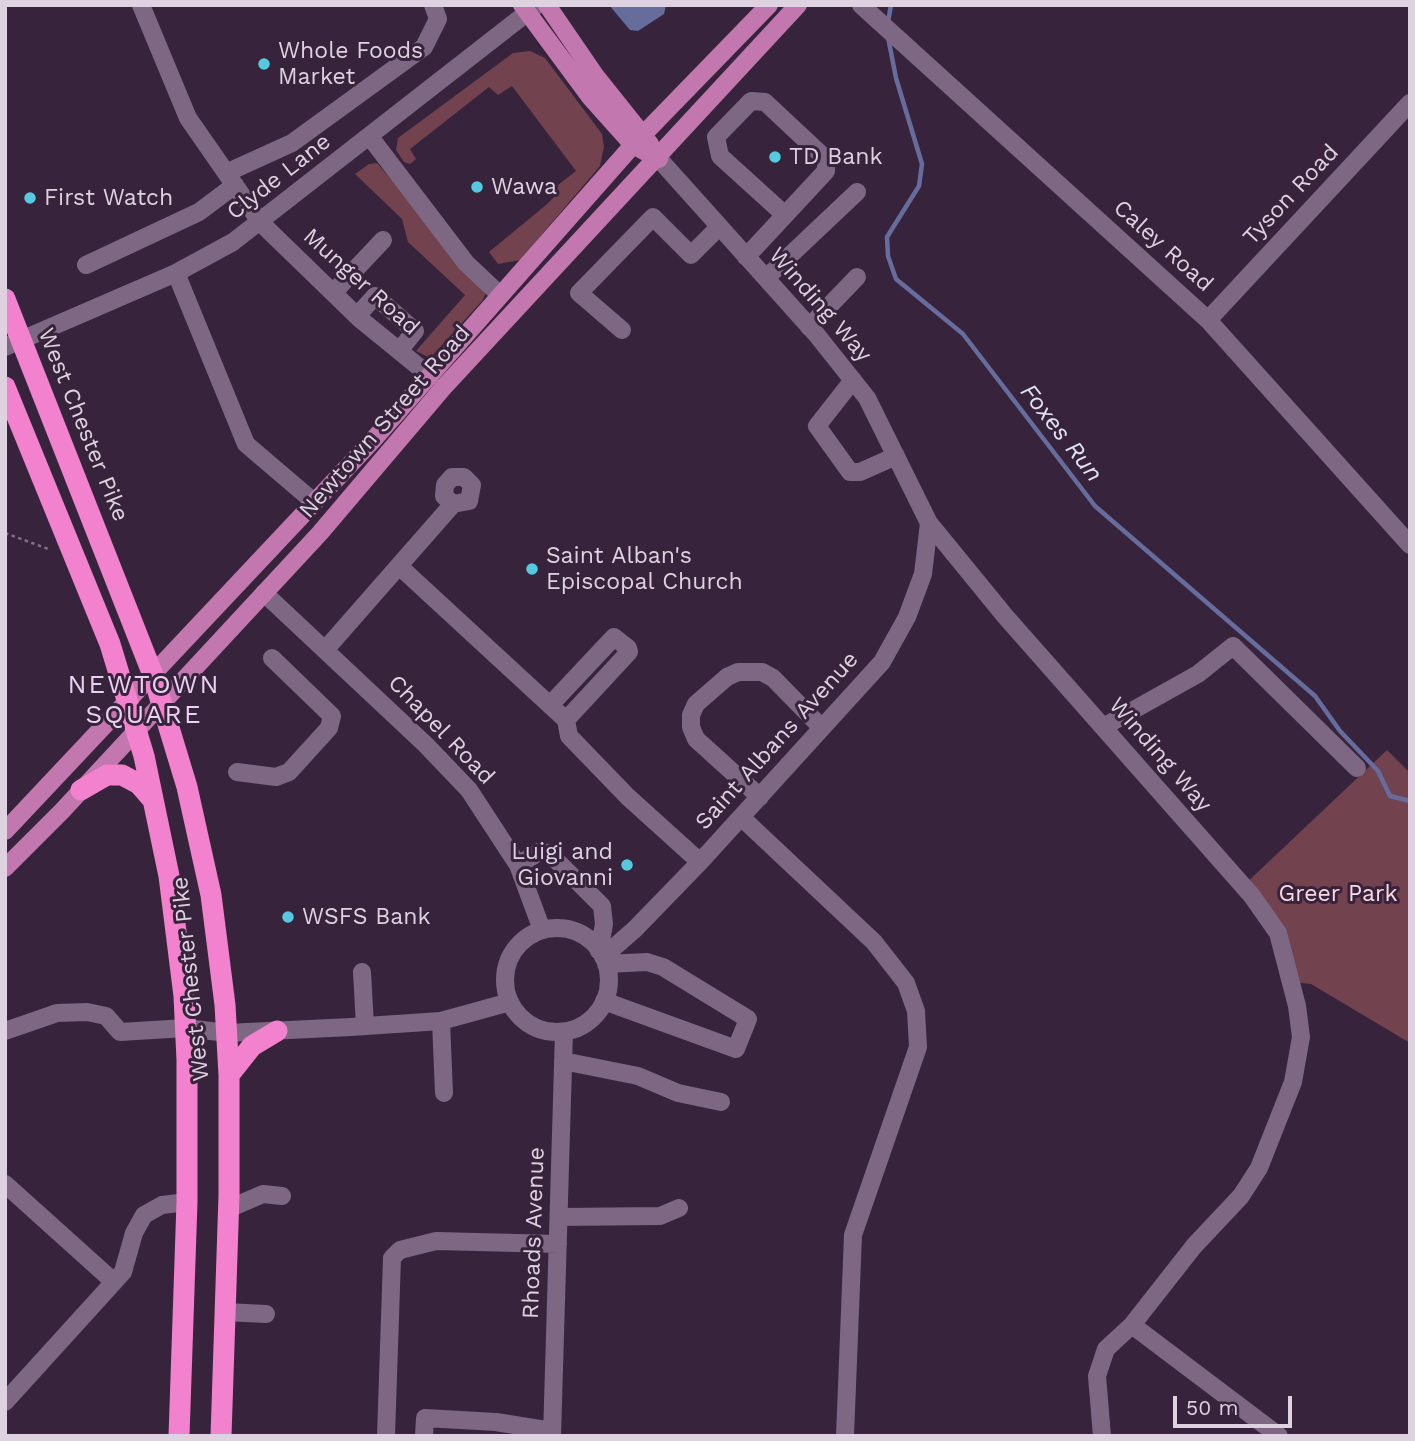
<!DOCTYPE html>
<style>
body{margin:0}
#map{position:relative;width:1415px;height:1441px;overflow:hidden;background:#37243c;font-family:"Work Sans",sans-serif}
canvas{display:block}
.frame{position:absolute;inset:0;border:7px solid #ded2e1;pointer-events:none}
.scale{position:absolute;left:1173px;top:1396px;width:119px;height:32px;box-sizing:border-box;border:4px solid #ded2e1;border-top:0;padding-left:9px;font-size:21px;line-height:24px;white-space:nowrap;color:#ded2e1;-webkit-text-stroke:5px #37243c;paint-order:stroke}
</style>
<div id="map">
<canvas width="1415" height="1441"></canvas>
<div class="frame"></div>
<div class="scale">50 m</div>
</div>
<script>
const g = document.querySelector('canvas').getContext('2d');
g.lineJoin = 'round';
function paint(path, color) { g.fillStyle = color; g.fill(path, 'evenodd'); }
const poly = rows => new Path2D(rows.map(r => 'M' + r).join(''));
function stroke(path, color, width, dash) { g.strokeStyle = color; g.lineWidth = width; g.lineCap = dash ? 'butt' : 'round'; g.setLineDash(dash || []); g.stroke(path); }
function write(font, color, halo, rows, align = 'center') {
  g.font = font + ' "Work Sans",sans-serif'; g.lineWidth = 6; g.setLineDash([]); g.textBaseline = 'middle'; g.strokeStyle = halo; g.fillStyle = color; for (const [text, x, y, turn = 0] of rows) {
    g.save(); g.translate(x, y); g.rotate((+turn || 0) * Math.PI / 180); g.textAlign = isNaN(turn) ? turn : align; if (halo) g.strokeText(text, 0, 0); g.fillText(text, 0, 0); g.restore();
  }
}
paint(poly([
 [530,51,545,58,602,134,604,147,600,166,520,260,498,264,489,252,546,205,556,195,558,185,576,171,512,86,498,95,489,87,410,149,416,159,410,164,404,162,396,150,398,138,513,53],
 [377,163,487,291,482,301,430,358,416,351,465,295,408,242,402,219,355,174,369,164],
 [1387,750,1410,773,1410,1043,1311,984,1292,982,1278,933,1243,886]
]), '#72424f');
paint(poly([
 [609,5,666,5,664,14,638,31,630,30]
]), '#666d9d');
stroke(poly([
 [888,22,891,5],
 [888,37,896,78,922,164,919,186,887,237,888,256,896,279,963,334,1095,506,1315,696,1340,731,1378,771,1390,796,1410,801]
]), '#666d9d', 4.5);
stroke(poly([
 [5,533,51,550]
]), '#817185', 2.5, [3.5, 3.5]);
stroke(poly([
 [141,5,188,118,261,223,360,319,430,376],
 [861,5,1208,320,1410,545],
 [370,137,466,263,500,295],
 [659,159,816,334,867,398,929,523,1005,616,1252,896,1278,933,1297,1006,1301,1037,1293,1082,1259,1168,1241,1196,1194,1246,1132,1325,1106,1349,1097,1376,1102,1436],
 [226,173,292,143,424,47,438,19,433,5],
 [746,257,826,171,826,159,765,102,751,101,716,137,720,156,785,215],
 [86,265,199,212,235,185],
 [176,273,246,444,314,502],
 [766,278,857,192],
 [333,293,383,240],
 [357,316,375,296,415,331,399,351],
 [1208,320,1410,103],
 [809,327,857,277],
 [622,330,579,293,653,217,691,255,719,227],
 [5,347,176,273,233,242,537,5],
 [853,380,817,426,850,472,860,472,896,456],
 [399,566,566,720,629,652,628,648,614,637,551,704],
 [264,593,426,745,469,790,518,865,542,930],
 [325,650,453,504,469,501,472,485,464,477,452,477,445,485,444,496,453,504],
 [566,720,569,736,628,797,700,862],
 [1103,727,1198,674,1233,646,1357,768],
 [237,772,276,777,289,772,329,728,332,716,272,658],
 [760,797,696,739,691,727,691,715,696,704,727,677,738,672,762,672,773,678,822,728],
 [741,817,874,942,906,983,916,1011,918,1047,853,1235,845,1436],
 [518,865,539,852,549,853,602,906,604,924,599,951],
 '505 980a52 52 0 1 1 104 0a52 52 0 1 1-104 0Z',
 [603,957,635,929,700,862,882,662,907,617,923,574,929,523],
 [362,972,365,1026],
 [604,1001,736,1049,748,1019,663,967,647,962,606,964],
 [441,1021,444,1093],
 [5,1031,57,1013,87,1012,106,1016,120,1032,186,1028,227,1033,351,1027,441,1021,510,1002],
 [563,1061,638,1076,678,1093,721,1102],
 [5,1184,114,1282],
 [228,1209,263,1194,282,1196],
 [559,1217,660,1216,679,1208],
 [225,1312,266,1314],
 [1132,1325,1279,1436],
 [5,1402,123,1272,134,1233,144,1215,162,1205,187,1202],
 [386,1436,392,1258,400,1250,436,1241,558,1244],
 [424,1436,425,1418,496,1422,552,1431],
 [552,1436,564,1032]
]), '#7d6783', 18);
stroke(poly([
 [522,5,590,97,633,145,659,159],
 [547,5,595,75,650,144],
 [5,831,373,440,633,145,769,5],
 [5,868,62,811,320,533,443,388,798,5]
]), '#c377af', 18);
stroke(poly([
 [5,299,153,675,187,787,211,895,225,1005,229,1075,229,1195,221,1436],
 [5,387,110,644,144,756,169,876,184,996,187,1060,187,1202,179,1436],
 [81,790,107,775,122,775,139,784,153,800],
 [229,1075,252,1046,277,1031]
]), '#f282cd', 21);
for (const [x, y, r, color] of [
 [264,64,7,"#55cadf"],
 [775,157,7,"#55cadf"],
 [477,187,7,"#55cadf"],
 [30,198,7,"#55cadf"],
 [532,569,7,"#55cadf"],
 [627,865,7,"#55cadf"],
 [288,917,7,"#55cadf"]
]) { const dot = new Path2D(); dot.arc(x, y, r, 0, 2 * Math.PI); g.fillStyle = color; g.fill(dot); stroke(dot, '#37243c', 2.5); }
write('23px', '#ded2e1', '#37243c', [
 ["Whole Foods",278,51],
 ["Market",278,77],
 ["TD Bank",789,157],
 ["Wawa",491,187],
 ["First Watch",44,198],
 ["Saint Alban's",546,556],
 ["Episcopal Church",546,582],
 ["Luigi and",613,852,"right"],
 ["Giovanni",613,878,"right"],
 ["WSFS Bank",302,917]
], 'left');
write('23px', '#ded2e1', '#37243c', [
 ["Clyde Lane",279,177,-38],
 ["Tyson Road",1291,195,-47],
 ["Caley Road",1163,246,42],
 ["Munger Road",361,282,42],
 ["Winding Way",820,305,49],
 ["Newtown Street Road",385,422,-49],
 ["West Chester Pike",83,425,68],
 ["Chapel Road",441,730,46],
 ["Saint Albans Avenue",777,741,-48],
 ["Winding Way",1160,755,49],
 ["West Chester Pike",191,979,-96],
 ["Rhoads Avenue",534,1233,-88]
]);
write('23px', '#fcd8e0', '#37243c', [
 ["Greer Park",1338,894]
]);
write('italic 24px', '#e0e3f2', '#37243c', [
 ["Foxes Run",1061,433,52]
]);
g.letterSpacing = '2px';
write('26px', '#ebd1f1', '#37243c', [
 ["NEWTOWN",144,685],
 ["SQUARE",144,715]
]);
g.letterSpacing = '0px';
</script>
